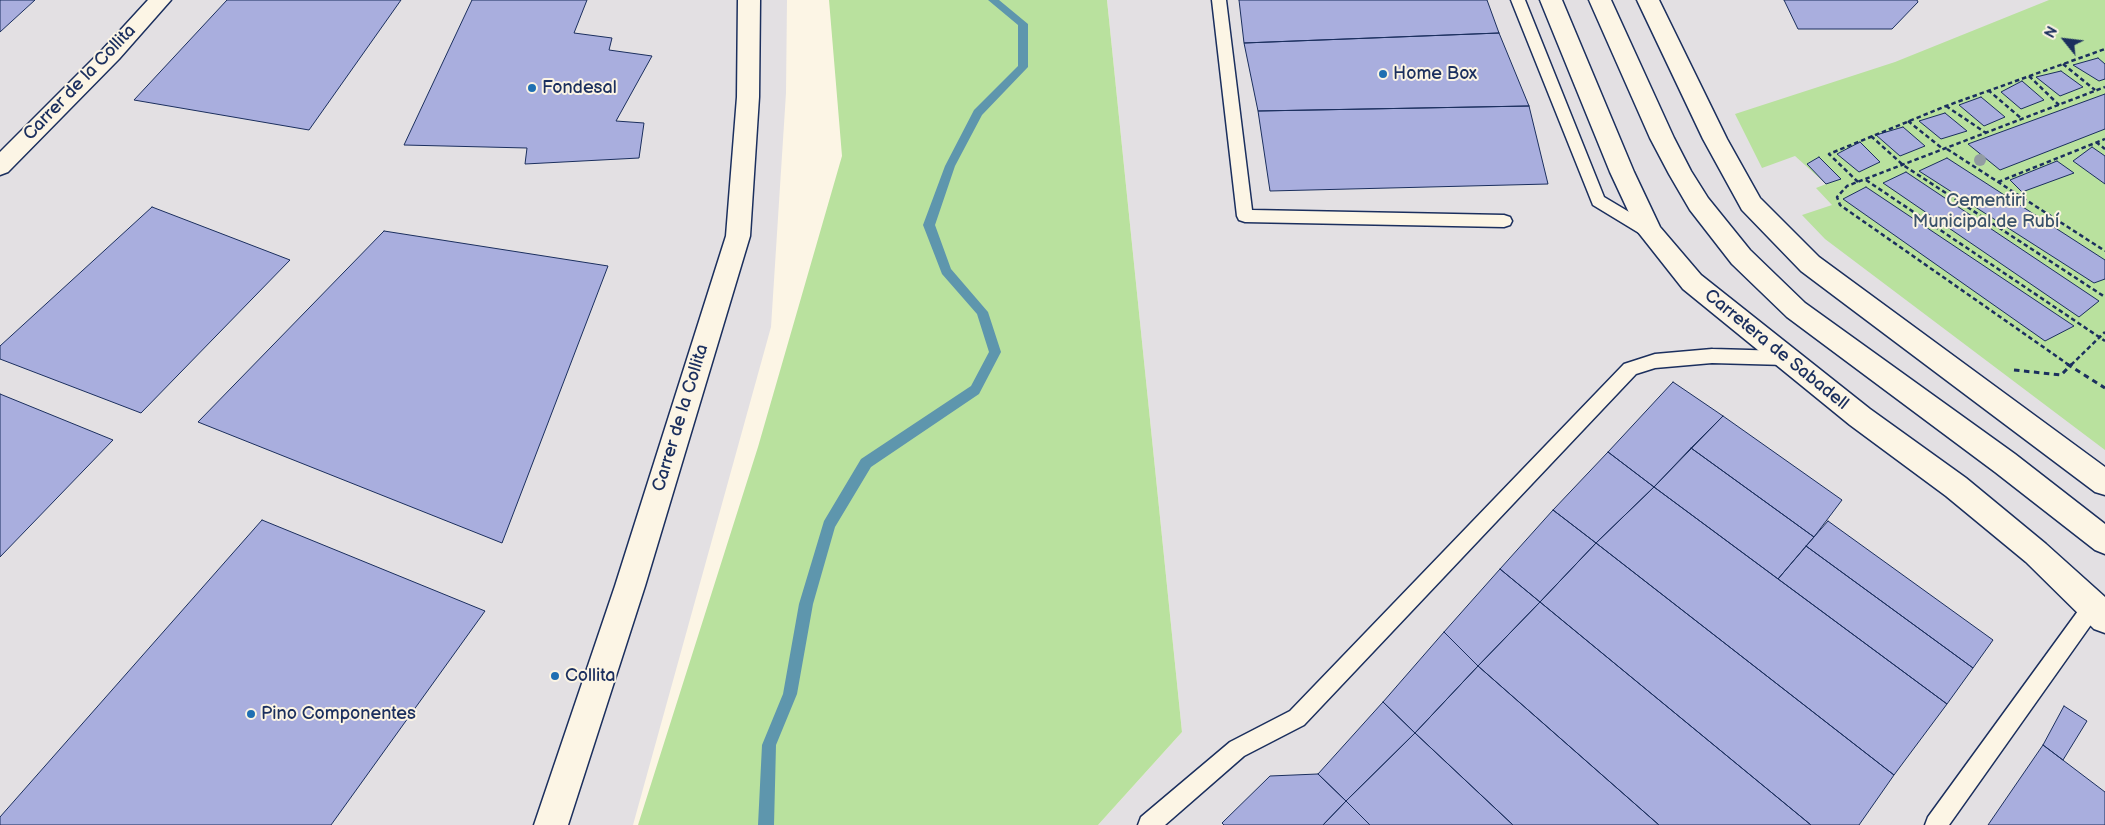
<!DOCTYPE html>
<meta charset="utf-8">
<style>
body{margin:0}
#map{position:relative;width:2105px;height:825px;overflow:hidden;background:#fcf5e5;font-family:"Balsamiq Sans",sans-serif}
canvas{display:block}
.north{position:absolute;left:2040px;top:15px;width:50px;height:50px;-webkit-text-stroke:4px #fcf5e5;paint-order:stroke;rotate:299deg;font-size:14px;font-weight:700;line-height:20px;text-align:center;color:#1b2f5e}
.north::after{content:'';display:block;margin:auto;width:18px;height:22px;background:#1b2f5e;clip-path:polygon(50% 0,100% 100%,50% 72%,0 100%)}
</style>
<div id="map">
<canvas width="2105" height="825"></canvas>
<div class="north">N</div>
</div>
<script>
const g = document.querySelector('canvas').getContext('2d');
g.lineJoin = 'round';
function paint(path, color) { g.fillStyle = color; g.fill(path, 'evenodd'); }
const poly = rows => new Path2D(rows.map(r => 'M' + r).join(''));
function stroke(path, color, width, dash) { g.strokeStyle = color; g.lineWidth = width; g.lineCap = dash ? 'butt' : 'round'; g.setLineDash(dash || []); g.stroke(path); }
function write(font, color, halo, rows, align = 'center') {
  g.font = font + ' "Balsamiq Sans",sans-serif'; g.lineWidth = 4; g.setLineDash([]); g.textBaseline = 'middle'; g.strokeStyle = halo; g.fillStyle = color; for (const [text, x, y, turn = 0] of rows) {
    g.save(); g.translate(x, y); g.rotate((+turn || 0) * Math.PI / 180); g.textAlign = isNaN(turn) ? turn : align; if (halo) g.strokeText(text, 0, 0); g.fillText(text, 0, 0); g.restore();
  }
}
paint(poly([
 [0,0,787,0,786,93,771,327,633,825,0,825],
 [1107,0,2105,0,2105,825,1098,825,1182,732]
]), '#e3e0e3');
paint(poly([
 [829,0,1107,0,1182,732,1098,825,638,825,758,447,842,156],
 [2049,0,2105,0,2105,450,1825,239,1802,215,1832,205,1816,188,1826,184,1795,156,1762,168,1735,114,1895,62]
]), '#b9e19e');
paint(poly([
 [988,0,999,0,1028,24,1028,67,982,115,955,166,935,225,951,269,988,312,1001,352,979,394,871,467,835,527,813,604,797,694,776,745,774,825,758,825,762,745,783,694,799,604,824,521,861,459,971,386,989,352,977,314,942,274,923,225,945,166,974,110,1018,66,1018,25,988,0]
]), '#5e96ad');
const building = poly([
 [0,0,35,0,0,32,0,0],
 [227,0,401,0,309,130,134,100,227,0],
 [472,0,587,0,574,33,612,38,609,50,652,56,616,121,644,123,639,158,525,164,527,148,404,145,472,0],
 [1239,0,1487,0,1499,33,1244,43,1239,0],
 [1784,0,1917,0,1918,2,1892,29,1798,29,1784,0],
 [1499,33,1529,106,1258,111,1244,43,1499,33],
 [2098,58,2105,64,2105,79,2099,81,2073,65,2098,58],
 [2061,71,2083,87,2060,96,2036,77,2061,71],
 [2022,81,2044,100,2021,109,2001,92,2022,81],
 [2105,94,2105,129,2000,170,1968,144,2105,94],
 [1981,97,2005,117,1984,126,1959,105,1981,97],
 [1529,106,1548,184,1270,191,1258,111,1529,106],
 [1945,113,1967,131,1941,139,1919,121,1945,113],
 [1903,127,1925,146,1900,156,1876,135,1903,127],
 [1860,142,1880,162,1859,172,1837,154,1860,142],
 [2092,147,2105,156,2105,184,2073,161,2092,147],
 [1819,157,1841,179,1826,184,1807,164,1819,157],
 [1947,158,2105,260,2105,279,2094,283,1919,171,1947,158],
 [2057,161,2074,173,2022,192,2010,180,2057,161],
 [1906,172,2099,301,2079,317,1883,183,1906,172],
 [1866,187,2074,326,2045,341,1843,199,1866,187],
 [152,207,290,260,141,413,0,359,0,346,152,207],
 [384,231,608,266,502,543,198,422,384,231],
 [1673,382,1723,416,1654,487,1608,452,1673,382],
 [0,394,113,440,0,557,0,394],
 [1723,416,1842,500,1814,537,1691,448,1723,416],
 [1691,448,1814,537,1778,579,1654,487,1691,448],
 [1608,452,1654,487,1596,543,1553,510,1608,452],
 [1654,487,1947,704,1894,775,1596,543,1654,487],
 [1553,510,1596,543,1540,602,1500,569,1553,510],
 [262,520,485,611,331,825,0,825,0,817,262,520],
 [1828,521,1993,640,1973,668,1806,546,1828,521],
 [1596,543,1894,775,1859,825,1811,825,1540,602,1596,543],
 [1806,546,1973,668,1947,704,1778,579,1806,546],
 [1500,569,1540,602,1478,666,1444,632,1500,569],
 [1540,602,1811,825,1659,825,1478,666,1540,602],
 [1444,632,1478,666,1415,733,1383,702,1444,632],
 [1478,666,1659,825,1513,825,1415,733,1478,666],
 [1383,702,1415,733,1346,801,1318,774,1383,702],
 [2064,706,2087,721,2063,760,2043,745,2064,706],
 [1415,733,1513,825,1370,825,1346,801,1415,733],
 [2043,745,2105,792,2105,825,1988,825,2043,745],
 [1318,774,1346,801,1323,825,1224,825,1222,823,1270,776,1318,774],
 [1346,801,1370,825,1323,825,1346,801]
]);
paint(building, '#a9aede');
stroke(building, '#1b2f5e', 1);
const lane = poly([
 [1212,0,1226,0,1252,210,1504,215,1510,217,1512,221,1510,225,1504,227,1245,222,1239,220,1237,216,1212,0],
 [1511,0,1525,0,1604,197,1656,228,1658,232,1656,236,1650,238,1644,236,1593,205,1511,0],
 [1712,349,1786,351,1792,353,1794,358,1792,363,1786,365,1712,363,1655,368,1636,374,1304,725,1244,756,1165,825,1138,825,1141,817,1230,742,1290,711,1624,364,1655,354,1712,349],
 [2093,597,2100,600,2103,606,2100,612,1949,825,1925,825,1928,817,2086,600,2093,597]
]);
const street = poly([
 [148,0,171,0,119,59,8,172,0,175,0,152,103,49,148,0],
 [738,0,760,0,759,97,750,236,645,586,568,825,534,825,615,586,726,236,737,97,738,0],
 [1540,0,1562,0,1634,172,1660,227,1701,275,1870,409,1966,478,2046,544,2105,597,2105,633,2094,629,2026,562,1946,496,1850,425,1683,289,1638,232,1610,172,1540,0],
 [1637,0,1659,0,1727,139,1760,198,1819,257,2105,467,2105,495,2095,492,1801,271,1742,210,1703,139,1637,0]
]);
const secondary = poly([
 [1589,0,1611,0,1674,138,1691,171,1708,198,1750,250,1805,303,2015,454,2105,524,2105,554,2095,550,1995,472,1787,317,1732,264,1690,210,1669,174,1650,138,1589,0]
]);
stroke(lane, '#1b2f5e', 3);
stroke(street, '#1b2f5e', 3);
stroke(secondary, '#1b2f5e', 3);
stroke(poly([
 [2063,64,2095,90],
 [2029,76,2059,105],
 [1988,90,2022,119],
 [1946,106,1986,133],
 [1908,121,1943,149],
 [1871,136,1903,165,2105,297],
 [2096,142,2105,149],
 [1947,149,2105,251],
 [1866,180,2105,341],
 [1858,182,1829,154,1946,106,2105,49],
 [1998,182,2105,139],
 [2069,365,1840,205,1837,197,1847,186,2105,87],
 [2071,365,2105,332]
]), '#1b2f5e', 2.5, [4.5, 3]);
stroke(poly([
 [2067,364,2105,388],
 [2014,370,2061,375,2072,364]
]), '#1b2f5e', 3, [5.5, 4.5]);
paint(lane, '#fcf5e5');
paint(street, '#fcf5e5');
paint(secondary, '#fcf5e5');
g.fillStyle = '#929ca2';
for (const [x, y] of [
 [1980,160]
]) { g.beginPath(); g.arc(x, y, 6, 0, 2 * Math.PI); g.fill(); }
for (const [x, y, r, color] of [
 [1383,74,5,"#1f6fb2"],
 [532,88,5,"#1f6fb2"],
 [555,676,5,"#1f6fb2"],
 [251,714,5,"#1f6fb2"]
]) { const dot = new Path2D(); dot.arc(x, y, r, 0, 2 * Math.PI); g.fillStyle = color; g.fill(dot); stroke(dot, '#fcf5e5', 2); }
write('18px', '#1b2f5e', '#fcf5e5', [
 ["Home Box",1393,74],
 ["Fondesal",542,88],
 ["Collita",565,676],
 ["Pino Componentes",261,714]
], 'left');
write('18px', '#1b2f5e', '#fcf5e5', [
 ["Carrer de la Collita",80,83,-46],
 ["Carretera de Sabadell",1776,350,39],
 ["Carrer de la Collita",681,418,-73]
]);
write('18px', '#3b536b', '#fcf5e5', [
 ["Cementiri",1986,201],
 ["Municipal de Rubí",1986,222]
]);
</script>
